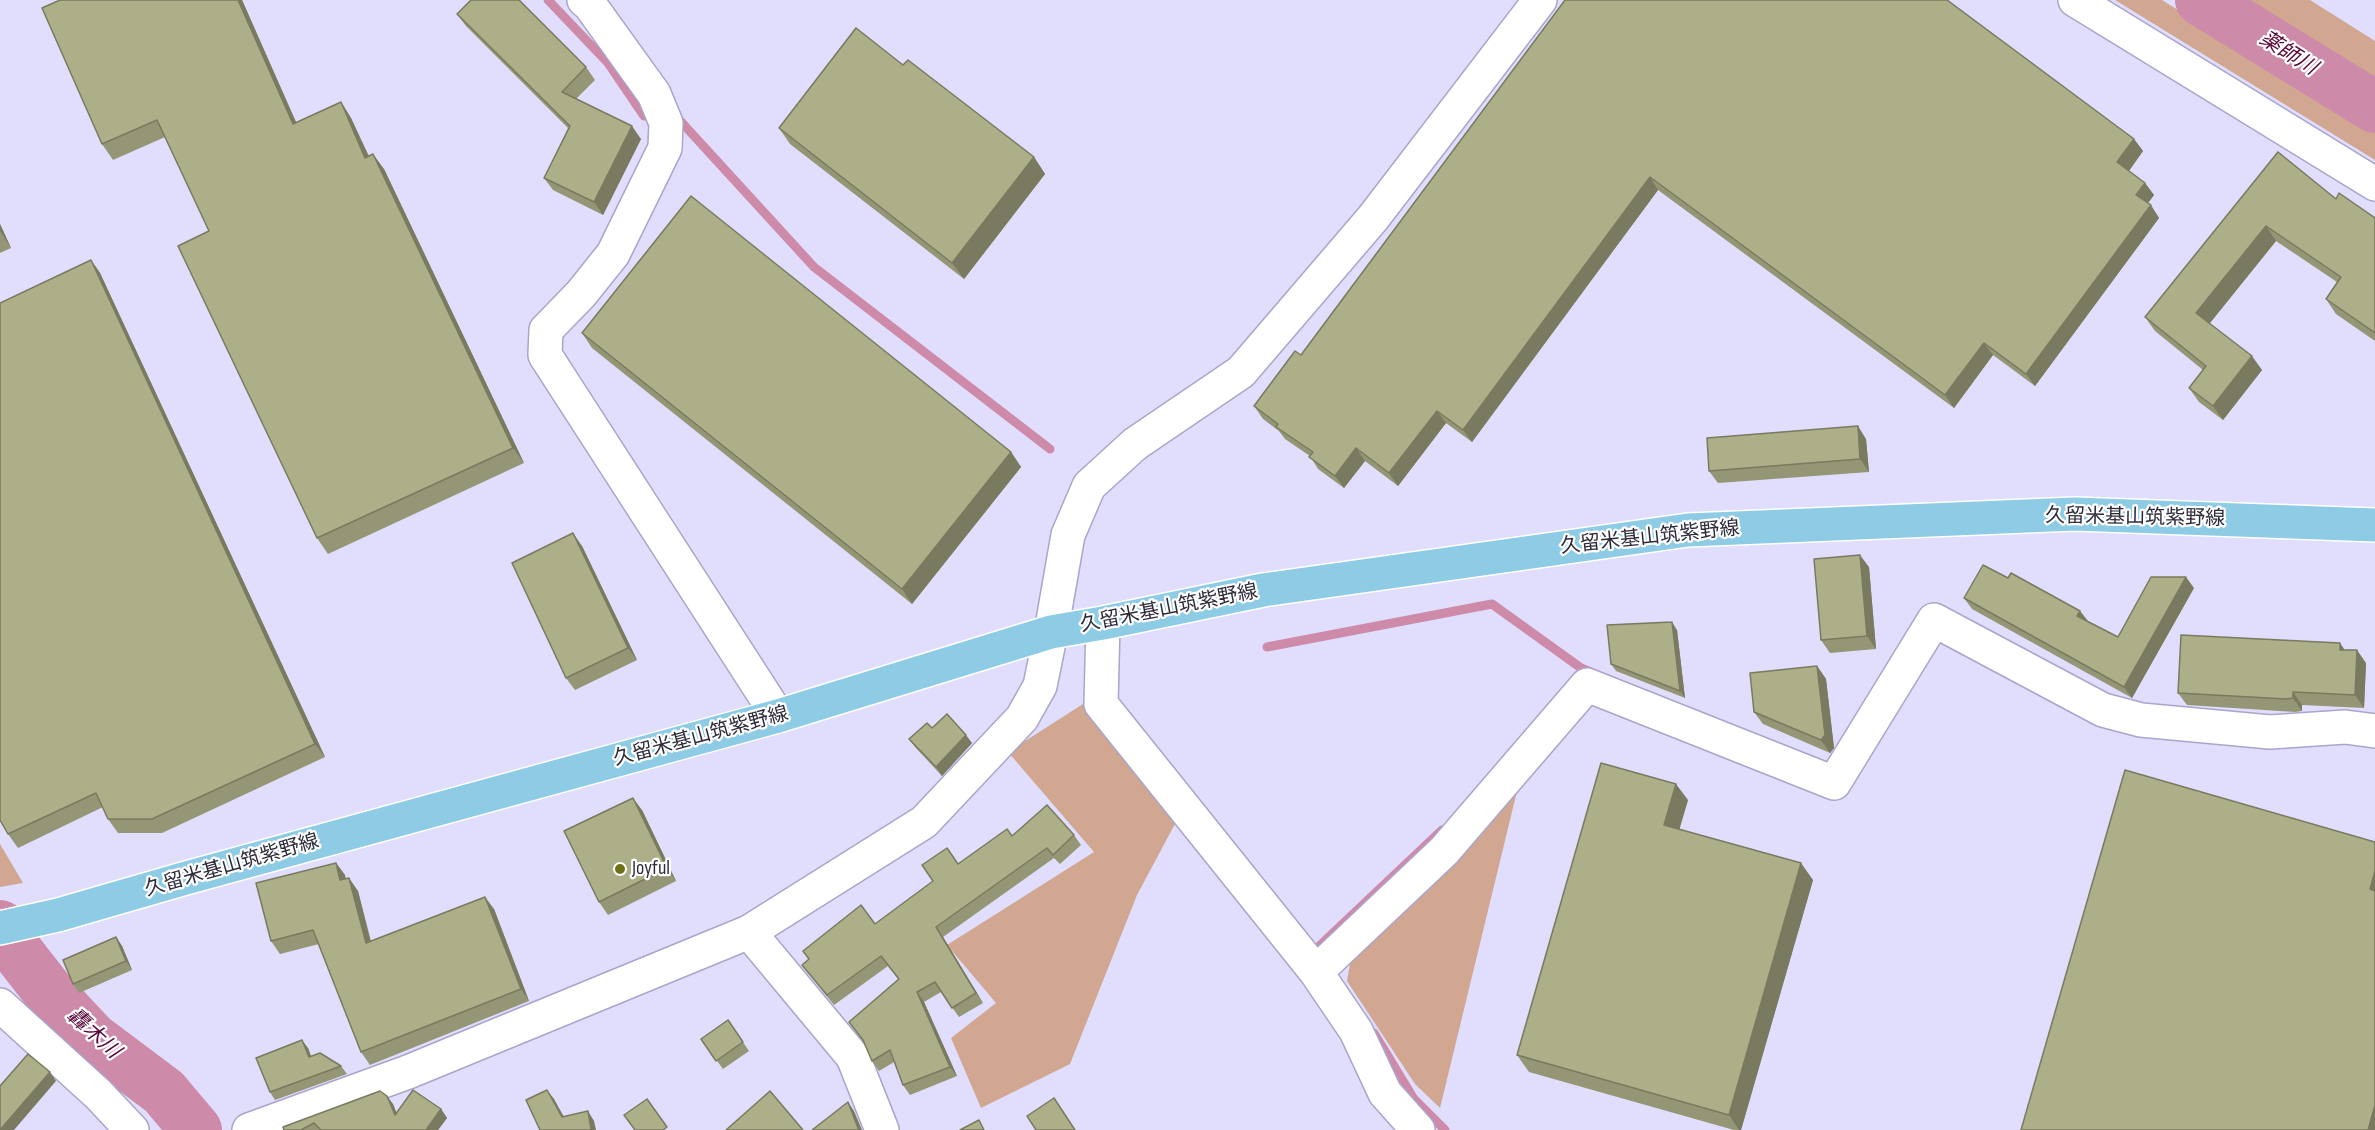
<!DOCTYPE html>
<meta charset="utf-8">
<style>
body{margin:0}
canvas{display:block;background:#e0ddfd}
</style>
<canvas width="2375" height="1130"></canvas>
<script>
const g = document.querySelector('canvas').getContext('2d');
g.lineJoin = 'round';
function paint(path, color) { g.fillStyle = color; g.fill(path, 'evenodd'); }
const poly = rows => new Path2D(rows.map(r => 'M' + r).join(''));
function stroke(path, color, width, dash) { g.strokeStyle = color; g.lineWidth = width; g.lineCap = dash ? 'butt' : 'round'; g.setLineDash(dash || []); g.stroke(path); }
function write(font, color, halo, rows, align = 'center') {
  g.font = font + ' "Sofia Sans Condensed","Noto Sans JP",sans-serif'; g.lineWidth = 4.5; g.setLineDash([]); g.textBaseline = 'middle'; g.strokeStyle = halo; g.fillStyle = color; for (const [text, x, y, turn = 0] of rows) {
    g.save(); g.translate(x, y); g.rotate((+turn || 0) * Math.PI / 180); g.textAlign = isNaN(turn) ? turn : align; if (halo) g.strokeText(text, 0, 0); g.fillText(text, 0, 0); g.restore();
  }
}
paint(poly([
 [2115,0,2162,0,2375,132,2375,160],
 [2240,0,2310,0,2375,41,2375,84],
 [1083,704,1176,822,1137,895,1070,1064,981,1108,951,1038,996,1003,947,945,1094,852,1008,752],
 [1519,783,1440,1108,1415,1084,1347,981,1351,958],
 [0,844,23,883,0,887]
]), '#d1a791');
stroke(poly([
 [548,0,608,63,644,116,656,115],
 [673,113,814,267,1050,449],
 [1267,647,1492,604,1581,668,1593,673],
 [1313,952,1442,830],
 [1374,1033,1414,1099,1445,1130]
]), '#cd8aa9', 9);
stroke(poly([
 [2201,0,2375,107],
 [0,926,9,941,48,991,92,1038,164,1092,196,1130]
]), '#cd8aa9', 52);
const minor = poly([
 [584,0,590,5,654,94,666,123,665,148,613,254,581,294,546,330,545,355,778,716],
 [2075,0,2375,184],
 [1103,623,1101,704,1316,972,1356,1031,1385,1093,1418,1130],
 [749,932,853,1057,882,1130],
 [1316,972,1444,851,1587,685,1834,783,1934,620,2103,710,2141,720,2270,732,2345,727,2375,731],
 [0,1005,98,1094,132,1130],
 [249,1130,408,1072,749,932,924,822,1022,718,1040,686,1051,632,1068,535,1089,486,1135,444,1241,372,1373,218,1540,0]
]);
const major = poly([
 [0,928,58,915,186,878,778,716,1051,632,1103,623,1263,590,1688,530,2075,514,2375,525]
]);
stroke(minor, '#a9a5cb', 36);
stroke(major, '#fff', 36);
stroke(minor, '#fff', 33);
stroke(major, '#8ecbe5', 33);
paint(poly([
 [60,0,242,0,296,123,341,102,351,118,369,156,384,169,524,463,328,554,317,538,209,231,165,137,113,160,102,144],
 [1565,0,2134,139,2143,151,2129,171,2145,183,2154,195,2148,203,2159,218,2035,386,1993,355,1954,408,1658,190,1472,442,1446,423,1398,486,1365,461,1344,488,1318,469,1310,456,1285,439,1279,431,1263,419,1254,406,1301,355],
 [457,14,586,67,595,80,576,99,641,139,603,215,553,190,544,178,568,128,466,26],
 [903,65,1034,157,1045,174,964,279,790,144,779,128],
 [2278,152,2336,199,2375,218,2375,341,2336,314,2326,299,2337,282,2276,241,2209,324,2262,370,2223,420,2199,402,2189,388,2203,370,2155,331,2145,317],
 [0,224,11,248,0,253],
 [91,260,100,273,325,757,162,833,118,833,108,819,103,807,18,848,8,834],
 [582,333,1011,452,1021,467,912,604,592,348],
 [1866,439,1869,472,1718,483,1709,471],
 [582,546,637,660,575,690,566,678],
 [1869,567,1876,649,1830,653,1821,640],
 [2008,578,2080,611,2087,621,2118,637,2194,588,2132,698,1972,609,1964,598],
 [1677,630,1685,698,1616,671,1611,664],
 [2345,650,2366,663,2364,708,2302,705,2302,711,2295,712,2187,705,2178,693],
 [1817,666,1826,679,1834,748,1830,753,1763,724,1754,712],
 [932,728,972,743,942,776,915,747,909,739],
 [1688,800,1679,829,1813,880,1741,1130,1734,1130,1529,1072,1517,1055],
 [642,810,676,881,608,915,599,902],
 [1074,835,1081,845,1060,864,1054,858,943,937,983,1003,959,1017,941,992,924,1002,957,1076,910,1095,903,1085,894,1062,879,1071,872,1061,864,1042,849,1022,898,979,888,966,834,1005,809,974,802,965,809,959,803,951,875,924,958,864,1012,836],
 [336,863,345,875,345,879,358,891,371,941,494,909,529,1001,370,1065,361,1052,319,944,280,954,271,941],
 [116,937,122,946,132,970,79,993,73,984],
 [728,1020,749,1051,723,1069,701,1039],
 [308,1048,311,1056,341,1066,347,1074,275,1100,270,1092],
 [393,1104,396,1113,441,1109,447,1118,438,1130,284,1130]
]), '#959675');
paint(poly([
 [238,0,242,0,304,140,293,124],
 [341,102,351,118,376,173,365,158],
 [632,126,641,139,603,215,594,202],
 [2134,139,2143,151,2126,175,2117,162],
 [373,154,384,169,524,463,513,448],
 [1034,157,1045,174,964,279,952,263],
 [1650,177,1658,190,1472,442,1463,430],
 [2145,183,2154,195,2145,207,2136,195],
 [2151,205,2159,218,2035,386,2026,374],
 [0,224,11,248,0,231],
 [2266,226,2276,241,2206,328,2196,313],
 [91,260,100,273,325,757,315,744],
 [1984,343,1993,355,1954,408,1945,395],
 [2252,356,2262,370,2223,420,2213,406],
 [1437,411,1446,423,1398,486,1389,473],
 [1858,426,1866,439,1869,472,1860,459],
 [1356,448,1365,461,1344,488,1335,476],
 [1011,452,1021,467,912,604,902,589],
 [573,533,582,546,637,660,628,648],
 [1860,555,1869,567,1876,649,1867,636],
 [2186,577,2194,588,2132,698,2124,687],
 [2080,611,2088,621,2077,616],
 [1672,622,1677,630,1685,698,1680,691],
 [2340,643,2349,656,2340,650],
 [2357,650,2366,663,2364,708,2355,695],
 [1817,666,1826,679,1834,748,1830,753,1821,740],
 [2293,692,2302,705,2302,711,2293,698],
 [966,735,972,743,942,776,936,767],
 [1676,784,1688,800,1676,841,1664,825],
 [633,798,642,810,676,881,667,868],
 [336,863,345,875,349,893,340,880],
 [1801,863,1813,880,1741,1130,1739,1130,1729,1115],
 [2375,871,2375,897,2370,889],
 [349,878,358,891,374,956,366,943],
 [485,897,494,909,529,1001,521,989],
 [936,927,943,937,983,1003,976,993],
 [116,937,122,946,132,970,126,961],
 [917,992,924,1002,957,1076,950,1067],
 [302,1040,308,1048,314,1065,309,1057],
 [50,1072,56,1081,14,1130,0,1130],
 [547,1090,554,1099,569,1126,562,1117],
 [387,1096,393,1104,401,1124,395,1115],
 [848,1102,854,1111,862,1130,860,1130,858,1128],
 [2375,1105,2375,1130,2368,1130],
 [441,1109,447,1118,438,1130,426,1130],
 [588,1111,594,1121,596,1130,591,1130]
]), '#797a5f');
const building = poly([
 [60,0,238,0,293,124,341,102,365,158,373,154,513,448,317,538,178,246,209,231,157,120,102,144,42,8,60,0],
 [471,0,519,0,586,67,562,92,632,126,594,202,544,178,570,126,457,14,471,0],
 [1565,0,1947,0,2134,139,2117,162,2145,183,2136,195,2151,205,2026,374,1984,343,1945,395,1650,177,1463,430,1437,411,1389,473,1356,448,1335,476,1309,457,1313,452,1276,427,1278,424,1254,406,1295,351,1301,355,1565,0],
 [856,28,903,65,908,60,1034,157,952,263,779,128,856,28],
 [2278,152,2336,199,2339,193,2375,218,2375,333,2326,299,2341,277,2266,226,2196,313,2252,356,2213,406,2189,388,2206,366,2145,317,2278,152],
 [691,196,1011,452,902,589,582,333,691,196],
 [91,260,315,744,152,819,108,819,96,793,8,834,0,820,0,303,91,260],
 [1858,426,1860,459,1709,471,1707,438,1858,426],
 [573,533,628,648,566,678,512,563,573,533],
 [1860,555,1867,636,1821,640,1814,559,1860,555],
 [1983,565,2008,578,2011,573,2080,611,2077,616,2118,637,2151,577,2186,577,2124,687,1964,598,1983,565],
 [1672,622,1680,691,1611,664,1607,625,1672,622],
 [2181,635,2340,643,2340,650,2357,650,2355,695,2293,692,2293,698,2286,699,2178,693,2181,635],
 [1817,666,1825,735,1821,740,1754,712,1750,673,1817,666],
 [947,714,966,735,936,767,909,739,927,723,932,728,947,714],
 [1601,763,1676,784,1664,825,1801,863,1729,1115,1517,1055,1601,763],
 [2125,770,2375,842,2375,871,2370,889,2375,891,2375,1105,2368,1130,2021,1130,2125,770],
 [633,798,667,868,599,902,564,831,633,798],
 [1047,805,1074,835,1053,855,1047,848,936,927,976,993,952,1008,935,982,917,992,950,1067,903,1085,890,1050,872,1061,863,1040,849,1022,899,979,881,956,827,995,802,965,809,959,803,951,861,905,875,924,933,881,922,865,947,848,958,864,1007,829,1012,836,1047,805],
 [336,863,340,880,349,878,366,943,485,897,521,989,361,1052,313,930,271,941,256,883,336,863],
 [116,937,126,961,73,984,63,960,116,937],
 [728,1020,743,1042,716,1061,701,1039,728,1020],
 [302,1040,309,1057,320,1053,341,1066,270,1092,256,1058,302,1040],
 [28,1054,50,1072,0,1130,0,1086,28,1054],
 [413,1090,441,1109,426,1130,321,1130,314,1123,301,1130,284,1130,283,1127,380,1091,387,1096,395,1115,413,1090],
 [547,1090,562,1117,588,1111,591,1130,540,1130,526,1100,547,1090],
 [770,1091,803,1130,726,1130,770,1091],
 [1054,1098,1075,1130,1036,1130,1027,1116,1054,1098],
 [647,1099,667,1127,663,1130,635,1130,624,1115,647,1099],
 [848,1102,858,1128,860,1130,812,1130,848,1102],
 [979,1120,984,1130,960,1130,979,1120]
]);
paint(building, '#adaf88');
stroke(building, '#797a5f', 1.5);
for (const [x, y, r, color] of [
 [620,869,6,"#707116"]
]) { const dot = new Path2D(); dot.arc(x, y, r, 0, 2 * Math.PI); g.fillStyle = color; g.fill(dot); stroke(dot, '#fff', 2); }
write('20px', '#2e2c3b', '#fff', [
 ["久留米基山筑紫野線",2135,518,1],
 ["久留米基山筑紫野線",1650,538,-6],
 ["久留米基山筑紫野線",1169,609,-11],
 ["久留米基山筑紫野線",701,737,-15],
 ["久留米基山筑紫野線",232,866,-16]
]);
write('20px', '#2e2c3b', '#fff', [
 ["Joyful",632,869]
], 'left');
write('italic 21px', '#5a0839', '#fff', [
 ["薬師川",2288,54,32],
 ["轟木川",93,1034,42]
]);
</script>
